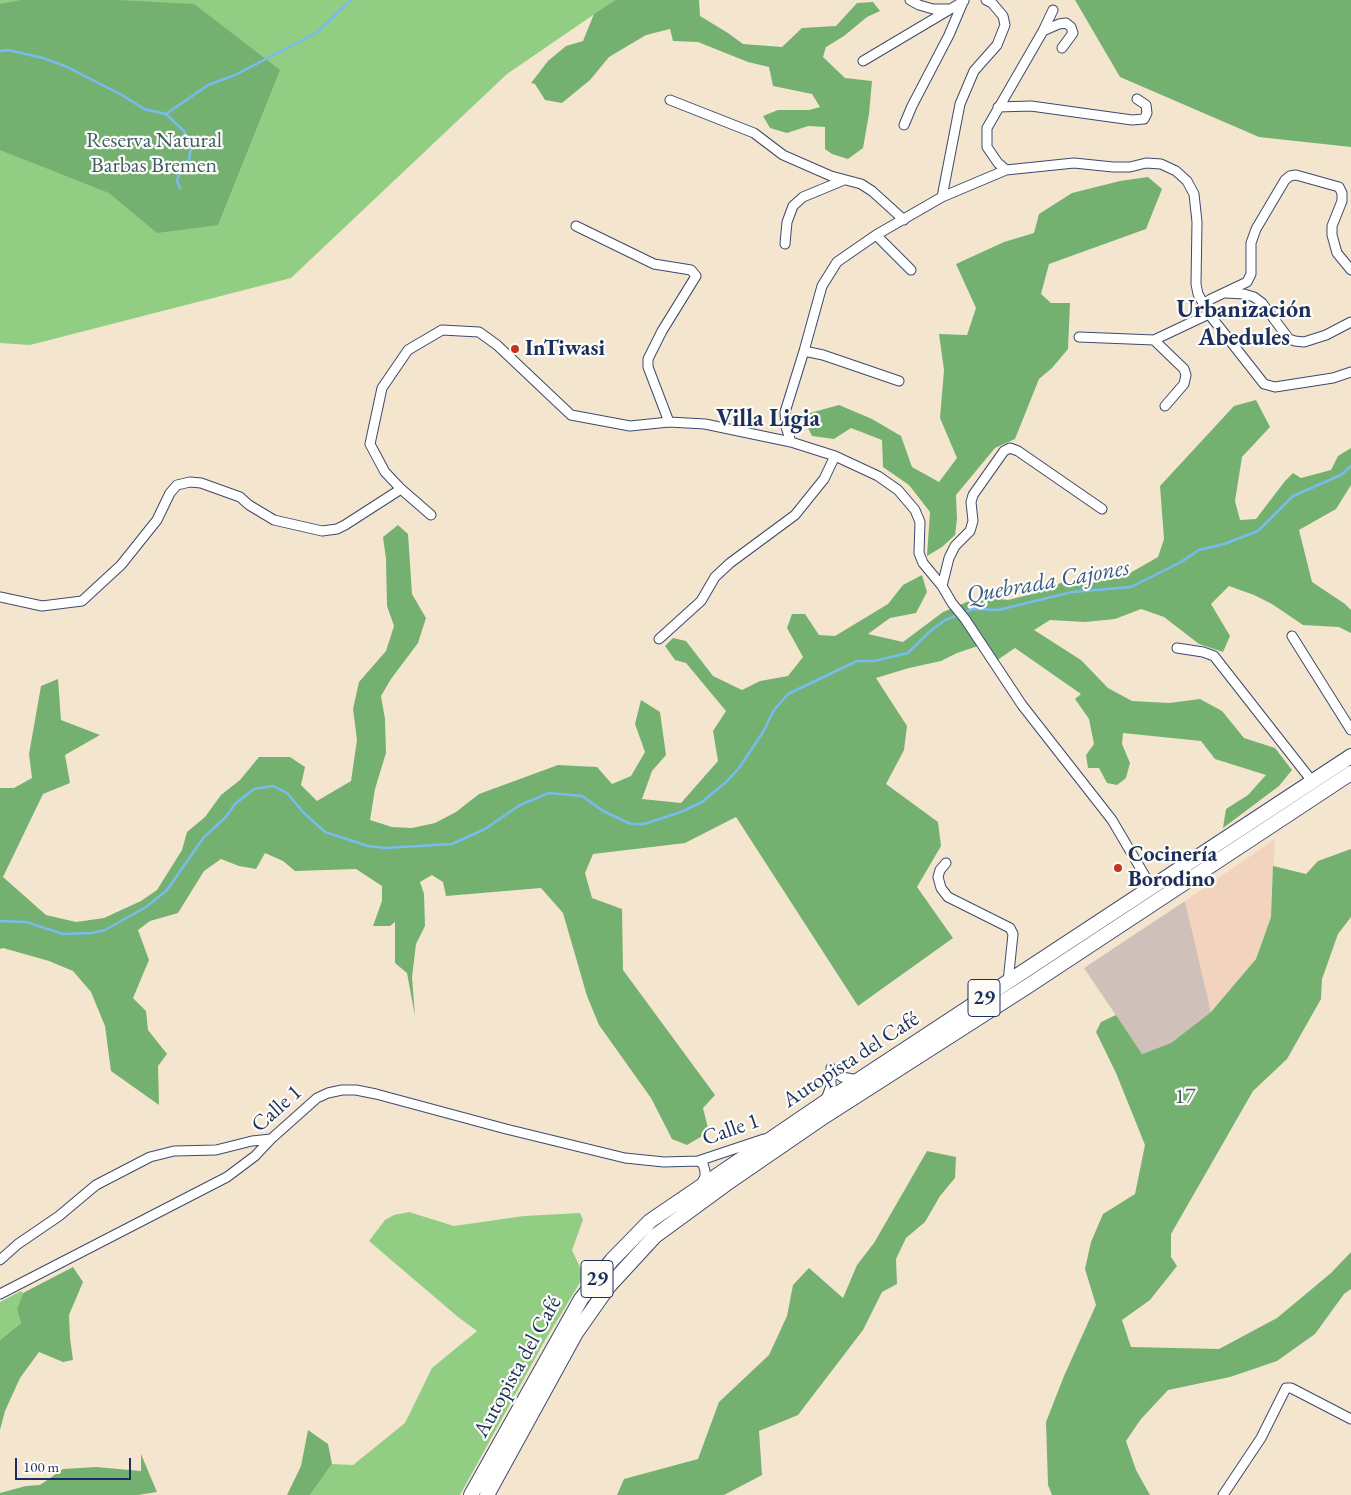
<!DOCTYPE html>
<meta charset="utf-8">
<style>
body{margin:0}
#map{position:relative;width:1351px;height:1495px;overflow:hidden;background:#f4e6ce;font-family:"EB Garamond",serif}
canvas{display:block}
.scale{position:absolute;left:15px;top:1458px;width:116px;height:22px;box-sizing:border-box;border:2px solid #1b2f5e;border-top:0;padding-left:6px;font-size:15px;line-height:18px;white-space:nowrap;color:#1b2f5e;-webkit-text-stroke:4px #fdfcf7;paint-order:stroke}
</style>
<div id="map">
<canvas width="1351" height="1495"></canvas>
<div class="scale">100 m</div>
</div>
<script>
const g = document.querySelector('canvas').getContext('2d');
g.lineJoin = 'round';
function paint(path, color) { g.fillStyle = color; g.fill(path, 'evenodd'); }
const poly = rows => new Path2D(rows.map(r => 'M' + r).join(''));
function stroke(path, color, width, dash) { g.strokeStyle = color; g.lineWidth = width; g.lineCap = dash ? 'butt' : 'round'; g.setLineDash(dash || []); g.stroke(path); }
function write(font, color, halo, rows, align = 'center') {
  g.font = font + ' "EB Garamond",serif'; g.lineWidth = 4.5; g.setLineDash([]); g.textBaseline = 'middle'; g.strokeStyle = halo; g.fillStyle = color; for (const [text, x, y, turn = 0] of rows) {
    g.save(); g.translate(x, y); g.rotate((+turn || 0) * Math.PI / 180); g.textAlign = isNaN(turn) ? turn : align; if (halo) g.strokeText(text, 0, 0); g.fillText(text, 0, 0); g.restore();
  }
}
paint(poly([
 [1275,839,1271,917,1256,959,1211,1012,1185,901]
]), '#f2d4be');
paint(poly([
 [1185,901,1211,1012,1171,1043,1142,1054,1084,968]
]), '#cfc0ba');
paint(poly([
 [0,0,615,0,507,74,291,278,30,345,0,343],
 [409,1212,454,1226,524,1216,580,1213,583,1220,572,1250,584,1276,544,1342,460,1495,310,1495,332,1464,353,1465,405,1423,432,1368,477,1331,458,1317,369,1241,385,1220,394,1215],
 [21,1291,23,1293,17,1309,21,1323,0,1340,0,1302]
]), '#91ce83');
paint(poly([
 [21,0,117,0,194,4,280,70,218,225,157,233,109,193,0,150,0,4],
 [615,0,699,0,700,16,728,33,743,44,782,47,802,28,836,26,857,3,873,2,880,11,867,17,844,36,826,47,823,57,845,78,872,81,869,114,863,148,848,159,832,154,825,149,825,127,808,126,787,133,770,128,763,116,778,110,809,110,820,107,812,94,773,86,769,67,748,62,698,42,673,41,670,29,646,35,609,57,590,80,562,103,545,100,535,84,531,83,548,61,566,46,583,41,594,14],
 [1075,0,1351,0,1351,147,1259,137,1120,77],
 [1148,177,1162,189,1146,229,1049,264,1041,294,1051,303,1070,303,1068,349,1052,368,1039,379,1015,439,995,448,956,495,957,519,955,535,942,547,927,556,930,512,909,485,883,467,882,440,851,428,834,439,812,436,804,420,810,413,839,405,872,419,901,436,912,467,939,482,957,458,940,418,944,370,939,334,967,335,976,308,956,264,1004,242,1034,233,1039,214,1072,193,1120,181],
 [1256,400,1270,427,1242,457,1235,501,1240,520,1256,519,1285,481,1293,473,1301,478,1331,470,1338,456,1351,448,1351,485,1336,509,1299,530,1312,582,1345,604,1351,610,1351,633,1339,627,1303,625,1272,604,1254,595,1229,586,1211,604,1230,636,1223,652,1199,644,1164,617,1141,609,1115,619,1085,622,1050,620,1034,630,1081,660,1108,688,1132,701,1169,703,1200,699,1222,711,1244,738,1275,748,1292,770,1279,786,1223,828,1226,809,1248,795,1266,775,1215,759,1201,741,1123,733,1122,744,1130,763,1126,778,1117,785,1107,783,1099,768,1088,768,1086,755,1094,744,1089,719,1075,699,1081,694,1015,648,996,661,987,643,957,653,941,661,909,668,876,678,907,726,904,750,886,784,938,822,941,846,917,887,953,938,858,1006,736,817,685,843,593,854,585,873,592,898,622,909,623,970,715,1095,703,1108,709,1132,687,1145,672,1139,651,1098,599,1025,587,996,563,913,541,888,446,896,443,882,432,875,420,882,424,894,425,926,416,944,412,977,415,1016,407,973,395,963,395,922,390,926,373,926,382,901,382,886,356,869,295,871,283,861,265,853,256,869,239,866,221,859,204,871,178,913,150,921,138,930,149,960,133,998,146,1011,148,1030,167,1054,158,1066,159,1105,111,1071,105,1026,91,992,73,971,49,961,3,948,0,949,0,788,14,788,32,778,29,754,41,686,58,679,61,720,100,735,65,755,70,783,43,794,3,877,46,915,76,922,104,918,141,901,157,890,182,850,187,832,205,817,221,795,240,780,259,757,290,757,305,767,301,785,317,801,351,781,357,740,353,709,359,682,386,651,394,626,387,606,386,559,383,537,398,525,408,534,412,594,426,618,418,643,391,679,381,696,385,719,386,753,375,789,370,820,392,827,412,828,435,823,456,812,479,794,558,765,597,767,612,784,631,776,645,752,635,724,641,700,660,712,666,755,652,771,642,799,681,803,718,761,713,731,726,711,686,663,675,660,665,646,673,638,686,641,713,676,742,690,760,681,788,676,803,657,787,628,792,614,805,614,819,635,835,636,888,604,903,585,922,575,927,592,916,613,890,618,868,634,903,642,943,612,967,602,983,597,1008,600,1036,593,1063,582,1091,583,1123,577,1158,557,1164,539,1160,486,1234,406],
 [1351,849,1351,917,1338,934,1322,979,1321,999,1287,1059,1253,1091,1171,1234,1171,1257,1177,1266,1150,1300,1122,1320,1131,1347,1219,1349,1277,1318,1331,1273,1351,1252,1351,1289,1344,1294,1315,1334,1277,1361,1230,1377,1168,1390,1141,1419,1126,1441,1136,1470,1150,1495,1052,1495,1048,1485,1046,1422,1064,1376,1096,1305,1085,1269,1091,1242,1103,1214,1135,1194,1145,1145,1116,1073,1096,1032,1101,1022,1116,1015,1142,1054,1171,1043,1211,1012,1256,959,1271,917,1273,866,1306,874,1318,861],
 [927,1151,956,1157,955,1178,940,1196,925,1222,906,1238,896,1259,897,1284,882,1292,863,1330,798,1415,759,1431,762,1475,724,1495,617,1495,624,1479,698,1459,719,1402,769,1355,787,1316,793,1285,809,1268,843,1298,857,1265,874,1243],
 [73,1267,83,1282,69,1315,70,1338,73,1360,63,1362,39,1352,20,1378,5,1411,0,1430,0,1340,21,1323,17,1309,23,1293],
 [308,1430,328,1444,332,1464,310,1495,287,1495,301,1466],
 [141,1454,157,1492,138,1495,0,1495,0,1493,26,1486,40,1485,63,1469,96,1467,141,1471]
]), '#74b171');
stroke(poly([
 [0,51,8,50,43,58,65,66,122,95,144,109,166,114,208,85,235,75,316,33,351,0],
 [166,114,184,131,191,147,189,161,180,171,177,181,180,188],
 [963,613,973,609,998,610,1072,592,1131,587,1181,562,1199,550,1224,544,1258,531,1293,496,1341,475,1351,466],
 [0,921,26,922,63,934,92,933,105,930,146,907,167,890,204,837,225,818,235,804,254,789,273,786,287,793,303,812,325,832,368,846,385,848,452,844,485,829,520,805,549,793,582,796,603,811,631,824,644,824,681,812,702,802,726,782,739,768,763,732,774,710,788,694,857,661,874,661,908,653,928,633,945,620,958,615]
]), '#78bbee', 2.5);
const minor = poly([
 [910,0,919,5,933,9,950,9],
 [1043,31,1059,24,1066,23,1071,27,1073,33,1062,48],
 [863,61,964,1],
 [670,100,754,133,783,155,831,176,861,184,872,191,904,220],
 [998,107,1031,106,1132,120,1144,119,1147,113,1146,105,1137,99],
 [904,125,912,106,949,35,963,2],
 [1006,170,998,163,987,147,987,128,1043,31,1053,10],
 [942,197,960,104,974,71,997,45,1005,25,1003,16,992,3,986,0],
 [576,226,654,264,691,270,696,276,662,331,648,359,648,367,669,422],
 [876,235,911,270],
 [785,244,787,222,793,206,803,197,844,180],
 [1226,293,1244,294,1254,297,1262,303,1289,339,1295,341,1304,342,1326,335,1351,322],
 [1204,304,1211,299,1247,282,1251,274,1251,243,1256,229,1285,180,1290,176,1296,175,1339,187,1342,193,1342,201,1332,226,1332,235,1337,253,1351,270],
 [1079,337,1154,340,1209,314],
 [1154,340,1184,369,1186,375,1184,384,1165,406],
 [804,351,823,355,899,381],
 [791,442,786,427,785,412,804,351,822,286,837,262,876,235,942,197,1006,170,1074,163,1113,167,1130,167,1146,163,1161,164,1176,171,1187,181,1194,194,1197,222,1196,284,1198,294,1209,314,1264,384,1275,387,1333,378,1351,372],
 [431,515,401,489,385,472,370,444,382,388,408,350,442,330,479,332,497,345,571,415,630,426,669,422,705,424,791,442,835,456,878,476,898,490,915,510,920,522,919,553,923,563,942,586,952,603,965,619,1022,705,1112,820,1152,888],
 [942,586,949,558,955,546,970,531,973,521,971,502,973,495,1004,451,1010,448,1018,451,1102,509],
 [0,597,42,606,82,601,121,565,157,520,170,493,177,485,190,482,201,483,240,497,249,505,274,520,322,531,337,529,345,525,401,489],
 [1292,636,1351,730],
 [659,639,701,601,715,577,730,563,795,515,824,479,835,456],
 [1177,648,1203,652,1214,656,1312,781],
 [946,863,940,870,938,877,941,888,948,897,1010,928,1013,934,1008,982],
 [831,1068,842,1077,858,1080],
 [825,1102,831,1086,831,1068],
 [698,1161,703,1164,705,1171,705,1177,701,1184],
 [0,1260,18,1244,59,1216,96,1185,150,1157,174,1151,216,1150,252,1141,271,1139],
 [0,1294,227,1177,255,1156,271,1139,317,1098,328,1093,342,1090,356,1090,376,1094,506,1129,625,1158,664,1162,698,1161,764,1139],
 [1223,1495,1261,1438,1286,1388,1291,1388,1351,1419]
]);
const highway = poly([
 [471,1495,581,1299,612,1260,650,1221,825,1102,1351,756],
 [487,1495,576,1333,609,1286,655,1236,726,1184,825,1116,1028,986,1351,773]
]);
stroke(minor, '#3c4a6f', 11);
stroke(highway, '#3c4a6f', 16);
stroke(minor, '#fff', 9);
stroke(highway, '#fff', 14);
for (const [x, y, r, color] of [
 [515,349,5,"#c8321e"],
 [1118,868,5,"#c8321e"]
]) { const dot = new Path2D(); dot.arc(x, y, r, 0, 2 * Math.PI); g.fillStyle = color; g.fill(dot); stroke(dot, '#fdfcf7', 2); }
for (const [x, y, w] of [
 [984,998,32],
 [597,1279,32]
]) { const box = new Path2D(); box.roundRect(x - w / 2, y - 18.5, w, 37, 4); g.fillStyle = '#fdfcf7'; g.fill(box); stroke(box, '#1b2f5e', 1); }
write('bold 21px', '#1b2f5e', null, [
 ["29",984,998],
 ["29",597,1279]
]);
write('22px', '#3e5f69', '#fdfcf7', [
 ["Reserva Natural",154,141],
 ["Barbas Bremen",154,166],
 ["17",1185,1097]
]);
write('bold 22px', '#1b2f5e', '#fdfcf7', [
 ["InTiwasi",525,349],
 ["Cocinería",1128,855],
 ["Borodino",1128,880]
], 'left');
write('22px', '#1b2f5e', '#fdfcf7', [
 ["Autopista del Café",851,1060,-33],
 ["Calle 1",277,1109,-42],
 ["Calle 1",731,1130,-19],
 ["Autopista del Café",518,1367,-61]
]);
write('bold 24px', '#1b2f5e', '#fdfcf7', [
 ["Urbanización",1244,310],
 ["Abedules",1244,338],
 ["Villa Ligia",768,419]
]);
write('italic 24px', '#375989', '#fdfcf7', [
 ["Quebrada Cajones",1048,582,-10]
]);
</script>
